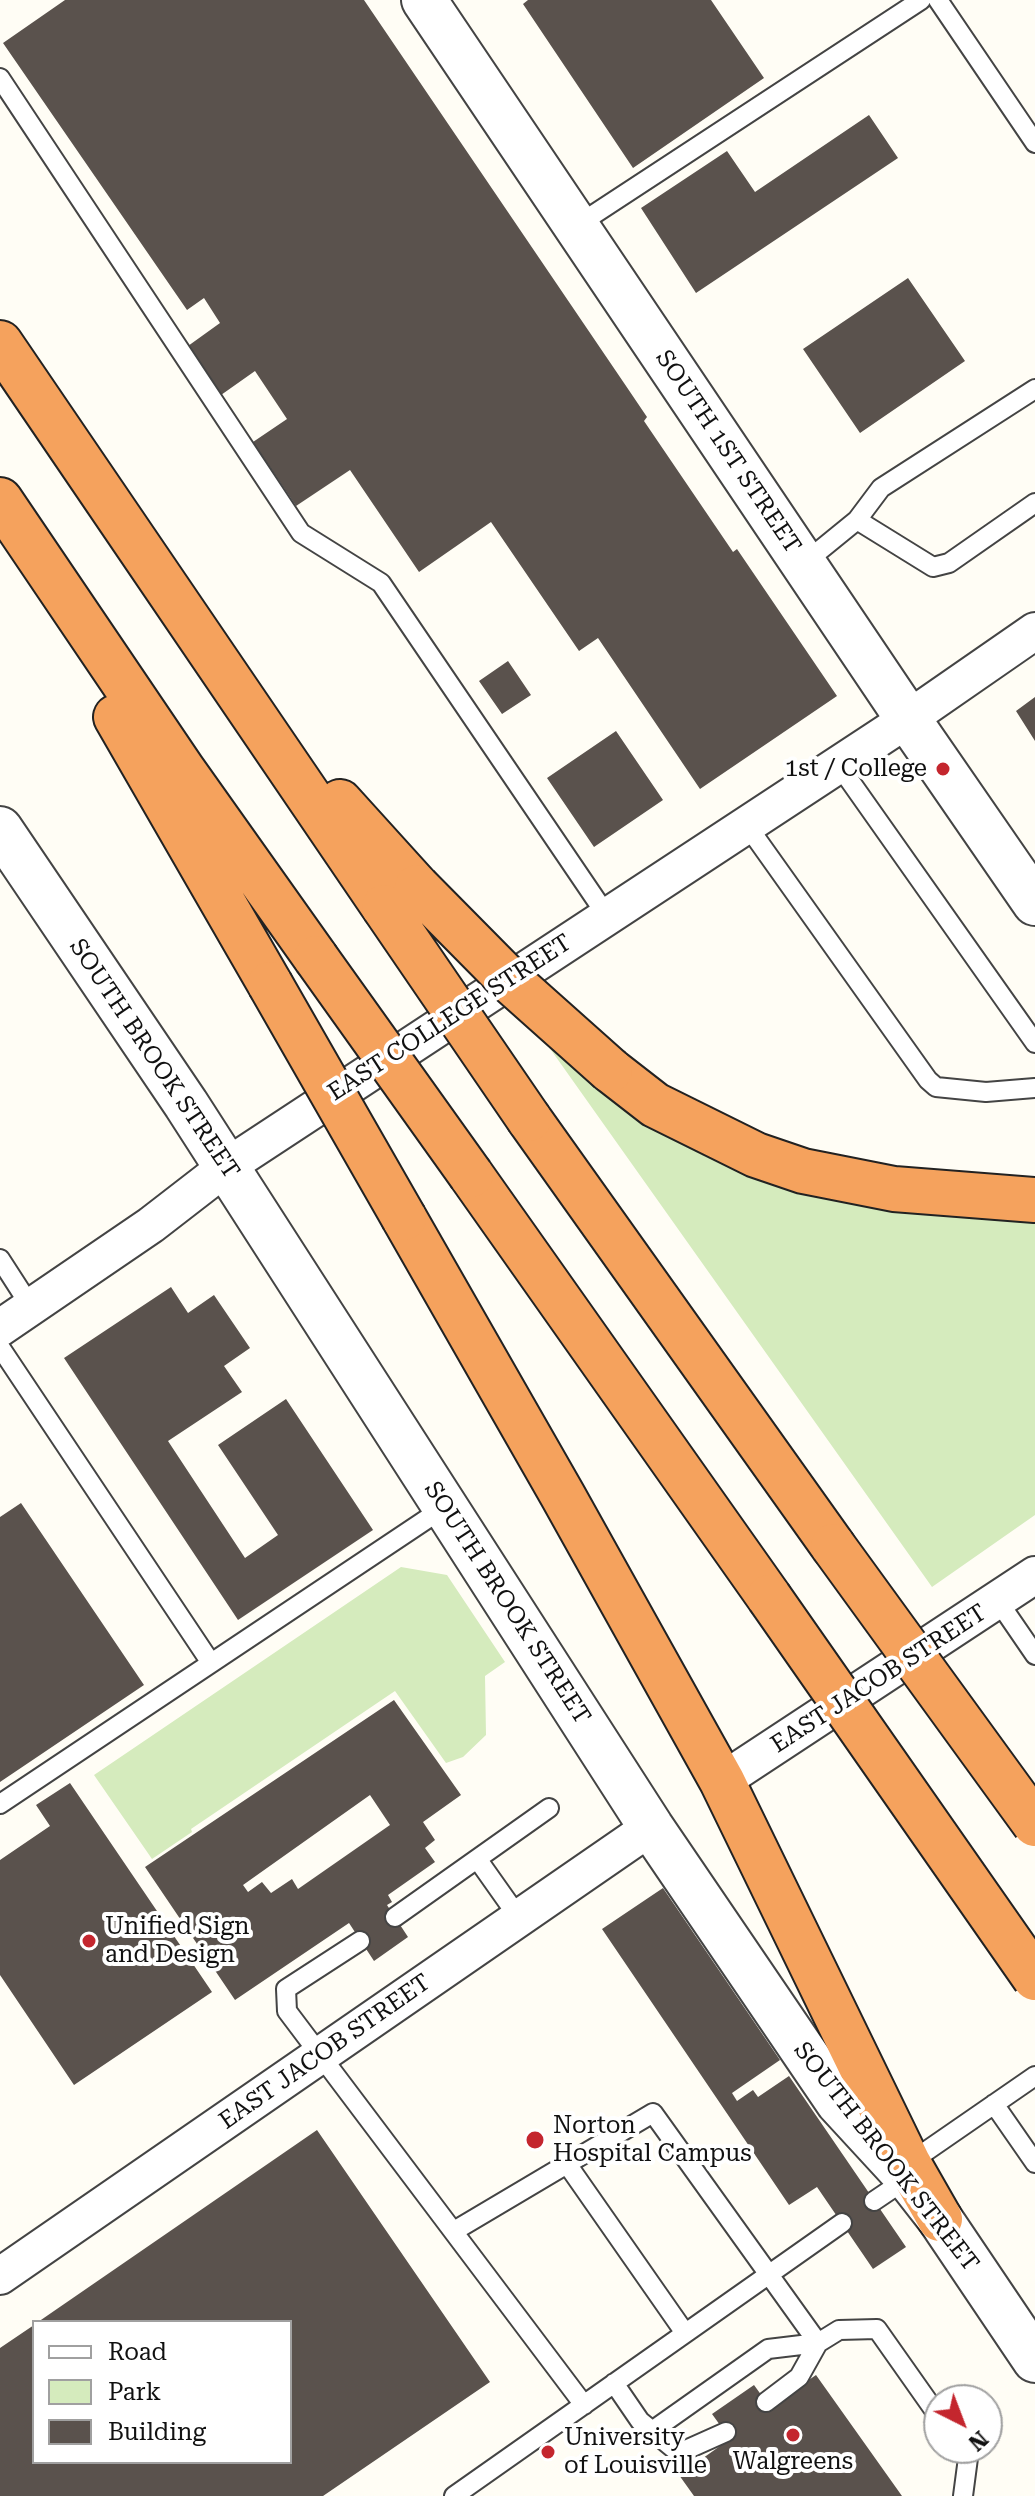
<!DOCTYPE html>
<style>
body{margin:0}
#map{position:relative;width:1035px;height:2496px;overflow:hidden;background:#fffdf5;font-family:"Roboto Serif",serif}
canvas{display:block}
.legend{position:absolute;left:32px;top:2320px;width:260px;height:144px;box-sizing:border-box;background:#fff;border:2px solid #a0a0a0;margin:0;padding:10px 14px;list-style:none;font-size:24px;color:#111}
.legend li{display:flex;align-items:center;gap:16px;height:40px}
.legend b{width:40px;border:2px solid #a0a0a0}
.north{position:absolute;left:923px;top:2384px;width:80px;height:80px;box-sizing:border-box;background:#fff;border:2px solid #a0a0a0;border-radius:50%;rotate:138deg;font-size:22px;font-weight:700;line-height:32px;text-align:center;color:#111}
.north::after{content:'';display:block;margin:auto;width:28px;height:36px;background:#c4262e;clip-path:polygon(50% 0,100% 100%,50% 72%,0 100%)}
</style>
<div id="map">
<canvas width="1035" height="2496"></canvas>
<ul class="legend">
<li><b style="height:10px;background:#fff"></b>Road</li>
<li><b style="height:22px;background:#d5ebbd"></b>Park</li>
<li><b style="height:22px;background:#5a524d"></b>Building</li>
</ul>
<div class="north">N</div>
</div>
<script>
const g = document.querySelector('canvas').getContext('2d');
g.lineJoin = 'round';
function paint(path, color) { g.fillStyle = color; g.fill(path, 'evenodd'); }
const poly = rows => new Path2D(rows.map(r => 'M' + r).join(''));
function stroke(path, color, width, dash) { g.strokeStyle = color; g.lineWidth = width; g.lineCap = dash ? 'butt' : 'round'; g.setLineDash(dash || []); g.stroke(path); }
function write(font, color, halo, rows, align = 'center') {
  g.font = font + ' "Roboto Serif",serif'; g.lineWidth = 8; g.setLineDash([]); g.textBaseline = 'middle'; g.strokeStyle = halo; g.fillStyle = color; for (const [text, x, y, turn = 0] of rows) {
    g.save(); g.translate(x, y); g.rotate((+turn || 0) * Math.PI / 180); g.textAlign = isNaN(turn) ? turn : align; if (halo) g.strokeText(text, 0, 0); g.fillText(text, 0, 0); g.restore();
  }
}
paint(poly([
 [534,1026,601,1093,645,1124,696,1151,747,1171,1035,1213,1035,1515,932,1587],
 [401,1567,447,1575,505,1662,485,1676,486,1735,463,1757,446,1763,395,1691,191,1829,192,1832,152,1859,94,1775]
]), '#d5ebbd');
paint(poly([
 [65,0,364,0,624,383,647,417,644,421,733,552,737,549,837,696,700,789,598,638,579,651,491,522,419,572,350,470,296,506,253,442,287,419,255,371,221,395,188,346,220,323,204,298,187,310,3,43],
 [528,0,711,0,764,78,633,168,523,4],
 [869,115,898,158,696,293,641,208,727,151,755,192],
 [908,278,965,361,860,433,803,349],
 [508,661,531,695,502,714,479,681],
 [1035,697,1035,741,1016,711],
 [616,731,663,800,594,847,547,778],
 [171,1287,188,1313,214,1295,250,1348,224,1366,242,1392,168,1441,245,1558,278,1535,218,1445,286,1399,373,1530,238,1620,64,1358],
 [21,1503,144,1685,0,1782,0,1517],
 [394,1700,461,1795,423,1822,435,1840,425,1848,435,1862,388,1895,392,1902,387,1905,408,1937,374,1961,349,1923,235,2000,145,1867],
 [370,1795,390,1825,298,1889,292,1879,271,1893,262,1882,248,1892,243,1885],
 [70,1783,212,1992,74,2085,0,1975,0,1860,50,1826,36,1805],
 [663,1888,780,2060,732,2093,737,2101,753,2090,758,2097,789,2076,906,2247,873,2269,817,2187,789,2205,602,1929],
 [317,2130,490,2382,323,2496,0,2496,0,2348,34,2325,34,2462,290,2462,290,2322,38,2322],
 [816,2375,902,2496,694,2496,679,2475,730,2439,712,2414,754,2385,770,2407]
]), '#5a524d');
const service = poly([
 [938,0,1035,143],
 [0,78,301,533,381,583,607,916],
 [576,226,921,0],
 [857,520,933,567,949,563,1035,503],
 [803,564,857,520,881,488,1035,389],
 [838,764,1035,1043],
 [746,824,928,1080,936,1087,986,1092,1035,1088],
 [0,1259,31,1307],
 [0,1347,211,1663],
 [998,1601,1035,1655],
 [0,1804,445,1507],
 [478,1860,519,1918],
 [395,1917,549,1808],
 [360,1941,286,1989,287,2011,584,2405],
 [994,2104,1035,2163],
 [909,2163,1035,2076],
 [567,2164,685,2333],
 [874,2201,908,2178],
 [454,2231,653,2113,818,2343,839,2330,877,2329,939,2417],
 [614,2383,640,2421,679,2453,726,2432],
 [766,2402,799,2377,818,2343],
 [652,2431,768,2349,818,2343],
 [961,2448,968,2458,963,2496],
 [454,2496,842,2223]
]);
const minor = poly([
 [0,1328,151,1225,226,1167,908,719,1035,631],
 [722,1781,1035,1575],
 [0,2276,651,1827]
]);
const tertiary = poly([
 [424,0,908,719,1035,903],
 [0,829,186,1104,651,1827,838,2102,908,2178,940,2219,1035,2360]
]);
const motorway = poly([
 [0,343,384,907],
 [0,500,182,769,316,958],
 [116,717,270,984],
 [340,802,417,887],
 [610,1070,655,1105,756,1155,803,1171,894,1189,1035,1200],
 [529,1119,833,1546],
 [471,1175,769,1597],
 [404,1218,563,1496,722,1781,908,2163,940,2219]
]);
stroke(service, '#444', 22);
stroke(minor, '#444', 40);
stroke(tertiary, '#444', 48);
stroke(motorway, '#222', 48);
stroke(service, '#fff', 18);
stroke(minor, '#fff', 36);
stroke(tertiary, '#fff', 44);
stroke(motorway, '#f5a25d', 44);
const motorwayBridge = poly([
 [417,887,508,979,610,1070],
 [384,907,529,1119],
 [316,958,471,1175],
 [270,984,404,1218],
 [833,1546,1035,1824],
 [769,1597,1035,1978]
]);
stroke(motorwayBridge, '#222', 48, []);
stroke(motorwayBridge, '#f5a25d', 44);
for (const [x, y, r, color] of [
 [943,769,8,"#c4262e"],
 [89,1941,8,"#c4262e"],
 [535,2140,10,"#c4262e"],
 [793,2435,8,"#c4262e"],
 [548,2452,8,"#c4262e"]
]) { const dot = new Path2D(); dot.arc(x, y, r, 0, 2 * Math.PI); g.fillStyle = color; g.fill(dot); stroke(dot, '#fff', 3); }
write('24px', '#111', '#fff', [
 ["SOUTH 1ST STREET",728,452,56],
 ["EAST COLLEGE STREET",450,1018,-33],
 ["SOUTH BROOK STREET",154,1059,56],
 ["SOUTH BROOK STREET",507,1603,57],
 ["EAST JACOB STREET",879,1679,-33],
 ["EAST JACOB STREET",325,2052,-35],
 ["SOUTH BROOK STREET",886,2157,52]
]);
write('24px', '#111', '#fff', [
 ["1st / College",927,769,"right"],
 ["Unified Sign",105,1927],
 ["and Design",105,1955],
 ["Norton",553,2126],
 ["Hospital Campus",553,2154],
 ["University",564,2438],
 ["of Louisville",564,2466],
 ["Walgreens",793,2462,"center"]
], 'left');
</script>
